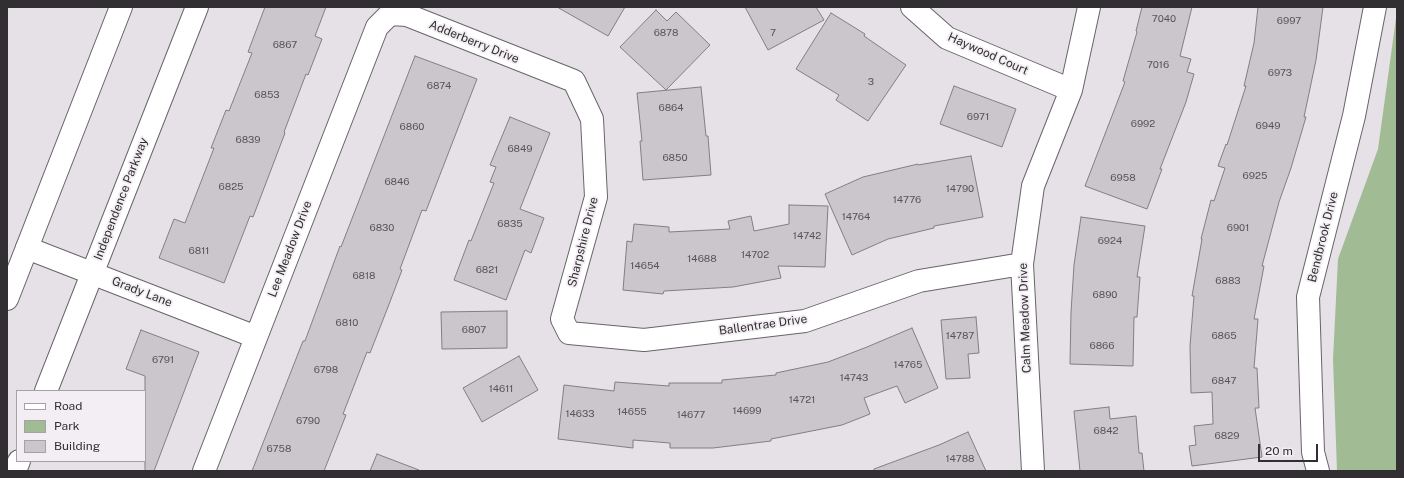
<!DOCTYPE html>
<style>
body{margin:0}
#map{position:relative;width:1404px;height:478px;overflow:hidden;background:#e6e0e7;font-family:"Public Sans",sans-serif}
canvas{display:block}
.frame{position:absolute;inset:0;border:8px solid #312f31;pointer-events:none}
.legend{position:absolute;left:16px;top:390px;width:130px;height:72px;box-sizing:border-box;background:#f3edf4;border:1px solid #a5a1a6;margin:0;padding:5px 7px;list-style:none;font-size:12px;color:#312f31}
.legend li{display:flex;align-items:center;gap:8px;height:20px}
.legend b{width:20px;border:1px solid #a5a1a6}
.scale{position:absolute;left:1258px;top:444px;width:60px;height:18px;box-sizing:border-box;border:2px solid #312f31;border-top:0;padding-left:5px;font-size:12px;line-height:14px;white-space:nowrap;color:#312f31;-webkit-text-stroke:3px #f3edf4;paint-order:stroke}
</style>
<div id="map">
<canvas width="1404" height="478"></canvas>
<div class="frame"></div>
<ul class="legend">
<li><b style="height:5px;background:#fff"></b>Road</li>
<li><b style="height:11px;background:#a1bb95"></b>Park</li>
<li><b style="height:11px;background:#cbc5cc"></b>Building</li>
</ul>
<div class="scale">20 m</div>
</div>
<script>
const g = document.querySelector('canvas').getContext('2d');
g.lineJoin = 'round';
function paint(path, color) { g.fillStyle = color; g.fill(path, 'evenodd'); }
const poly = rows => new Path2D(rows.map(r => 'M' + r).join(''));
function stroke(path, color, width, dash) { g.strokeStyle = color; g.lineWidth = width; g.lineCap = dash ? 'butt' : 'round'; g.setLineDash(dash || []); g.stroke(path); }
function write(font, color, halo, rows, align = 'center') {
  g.font = font + ' "Public Sans",sans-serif'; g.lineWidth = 3.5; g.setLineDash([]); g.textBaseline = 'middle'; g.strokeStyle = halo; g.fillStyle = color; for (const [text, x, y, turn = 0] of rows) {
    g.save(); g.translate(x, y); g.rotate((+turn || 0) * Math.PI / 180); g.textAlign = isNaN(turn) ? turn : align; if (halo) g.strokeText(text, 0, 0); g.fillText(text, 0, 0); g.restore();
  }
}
paint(poly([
 [1397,11,1397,471,1337,471,1333,359,1338,259,1378,149]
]), '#a1bb95');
const building = poly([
 [265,7,326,7,315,36,322,39,308,75,306,74,284,132,285,133,253,217,250,216,224,283,159,258,174,219,185,223,214,148,211,148,226,110,229,111,252,53,248,52,265,7],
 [557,7,625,7,608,36,557,7],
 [745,7,816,7,824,20,768,50,745,7],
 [1142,7,1192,7,1180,56,1191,59,1187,72,1194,74,1186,102,1160,169,1162,169,1147,209,1085,186,1125,82,1123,81,1137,32,1136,31,1142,7],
 [1258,7,1323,7,1316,60,1304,117,1306,117,1291,168,1279,202,1262,266,1264,266,1254,319,1258,319,1254,368,1257,368,1259,408,1255,408,1262,457,1192,466,1189,446,1196,445,1194,426,1213,424,1212,392,1191,393,1190,346,1194,296,1192,296,1202,239,1201,239,1211,200,1214,201,1225,168,1218,166,1226,144,1227,145,1246,86,1244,86,1254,43,1258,7],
 [656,10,667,21,676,12,710,45,666,90,620,47,656,10],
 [831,13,865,34,864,36,906,65,868,121,836,100,839,95,796,69,831,13],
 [415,56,477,79,436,185,426,211,422,210,400,269,402,270,388,307,370,353,367,352,343,414,346,415,324,471,252,471,303,341,305,341,340,246,341,247,415,56],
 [954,86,1016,109,1002,147,940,124,954,86],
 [701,87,706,136,708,136,711,175,643,180,640,141,642,141,637,93,701,87],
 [510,117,550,133,520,209,544,218,531,253,525,250,506,300,454,280,469,240,471,241,494,183,490,182,496,167,490,165,510,117],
 [971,156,983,217,934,226,934,228,888,239,852,255,825,194,863,177,918,164,918,165,971,156],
 [789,205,828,206,825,267,778,266,781,278,733,287,664,291,663,294,623,290,627,241,632,242,634,224,669,227,669,232,730,229,728,221,751,216,754,231,789,224,789,205],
 [1081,217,1145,226,1137,277,1140,277,1137,317,1134,317,1133,366,1070,364,1071,312,1074,265,1081,217],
 [507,311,507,348,442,349,441,312,507,311],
 [976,317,979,353,968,354,970,378,946,379,941,320,976,317],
 [912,328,938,388,905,403,897,386,864,398,870,414,842,425,771,439,771,441,713,448,670,448,670,443,633,440,633,448,558,439,564,385,614,391,615,382,669,386,669,383,722,383,722,380,776,375,776,373,828,362,867,347,912,328],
 [141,330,199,352,154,471,145,471,145,376,126,369,141,330],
 [519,356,538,390,482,422,463,388,519,356],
 [1109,407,1110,419,1136,416,1139,453,1142,453,1144,471,1080,471,1074,411,1109,407],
 [968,432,986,471,874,471,874,469,939,445,968,432],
 [377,454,419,470,419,471,370,471,377,454]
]);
paint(building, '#cbc5cc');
stroke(building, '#837d84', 1);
const street = poly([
 [912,7,947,38,1071,90],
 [27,248,256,337],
 [204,471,377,27,390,14,407,15,574,81,592,119,596,197,562,319,569,333,644,340,805,321,919,281,1022,264],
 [1033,471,1022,264,1033,186,1071,90,1089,7]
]);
const secondary = poly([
 [7,299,121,7],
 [46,391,197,7],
 [15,471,19,461],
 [1318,471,1313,452,1308,297,1354,116,1375,7]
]);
stroke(street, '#69646a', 24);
stroke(secondary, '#69646a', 24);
stroke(street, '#fff', 22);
stroke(secondary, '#fff', 22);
write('10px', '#585458', null, [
 ["7040",1164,19],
 ["6997",1289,21],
 ["6878",666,33],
 ["7",773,33],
 ["6867",285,45],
 ["7016",1158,65],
 ["6973",1280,73],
 ["3",871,82],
 ["6874",439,86],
 ["6853",267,95],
 ["6864",671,108],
 ["6971",978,117],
 ["6992",1143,124],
 ["6949",1268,126],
 ["6860",412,127],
 ["6839",248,140],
 ["6849",520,149],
 ["6850",675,158],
 ["6925",1255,176],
 ["6958",1123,178],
 ["6846",397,182],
 ["6825",231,187],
 ["14790",960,189],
 ["14776",907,200],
 ["14764",856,217],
 ["6835",510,224],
 ["6830",382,228],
 ["6901",1238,228],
 ["14742",807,236],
 ["6924",1110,241],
 ["6811",199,251],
 ["14702",755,255],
 ["14688",702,259],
 ["14654",645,266],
 ["6821",487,270],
 ["6818",364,276],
 ["6883",1228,281],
 ["6890",1105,295],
 ["6810",347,323],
 ["6807",474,330],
 ["14787",960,336],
 ["6865",1224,336],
 ["6866",1102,346],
 ["6791",163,360],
 ["14765",908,365],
 ["6798",326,370],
 ["14743",854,378],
 ["6847",1224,381],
 ["14611",501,389],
 ["14721",802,400],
 ["14699",747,411],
 ["14655",632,412],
 ["14633",580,414],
 ["14677",691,415],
 ["6790",308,421],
 ["6842",1106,431],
 ["6829",1227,436],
 ["6758",279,449],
 ["14788",960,459]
]);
write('12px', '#312f31', '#f3edf4', [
 ["Adderberry Drive",474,42,22],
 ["Haywood Court",988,54,24],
 ["Independence Parkway",121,199,-69],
 ["Bendbrook Drive",1323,237,-76],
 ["Sharpshire Drive",583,242,-76],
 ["Lee Meadow Drive",290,249,-69],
 ["Grady Lane",142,292,21],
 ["Calm Meadow Drive",1025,318,-92],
 ["Ballentrae Drive",763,325,-8]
]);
</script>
